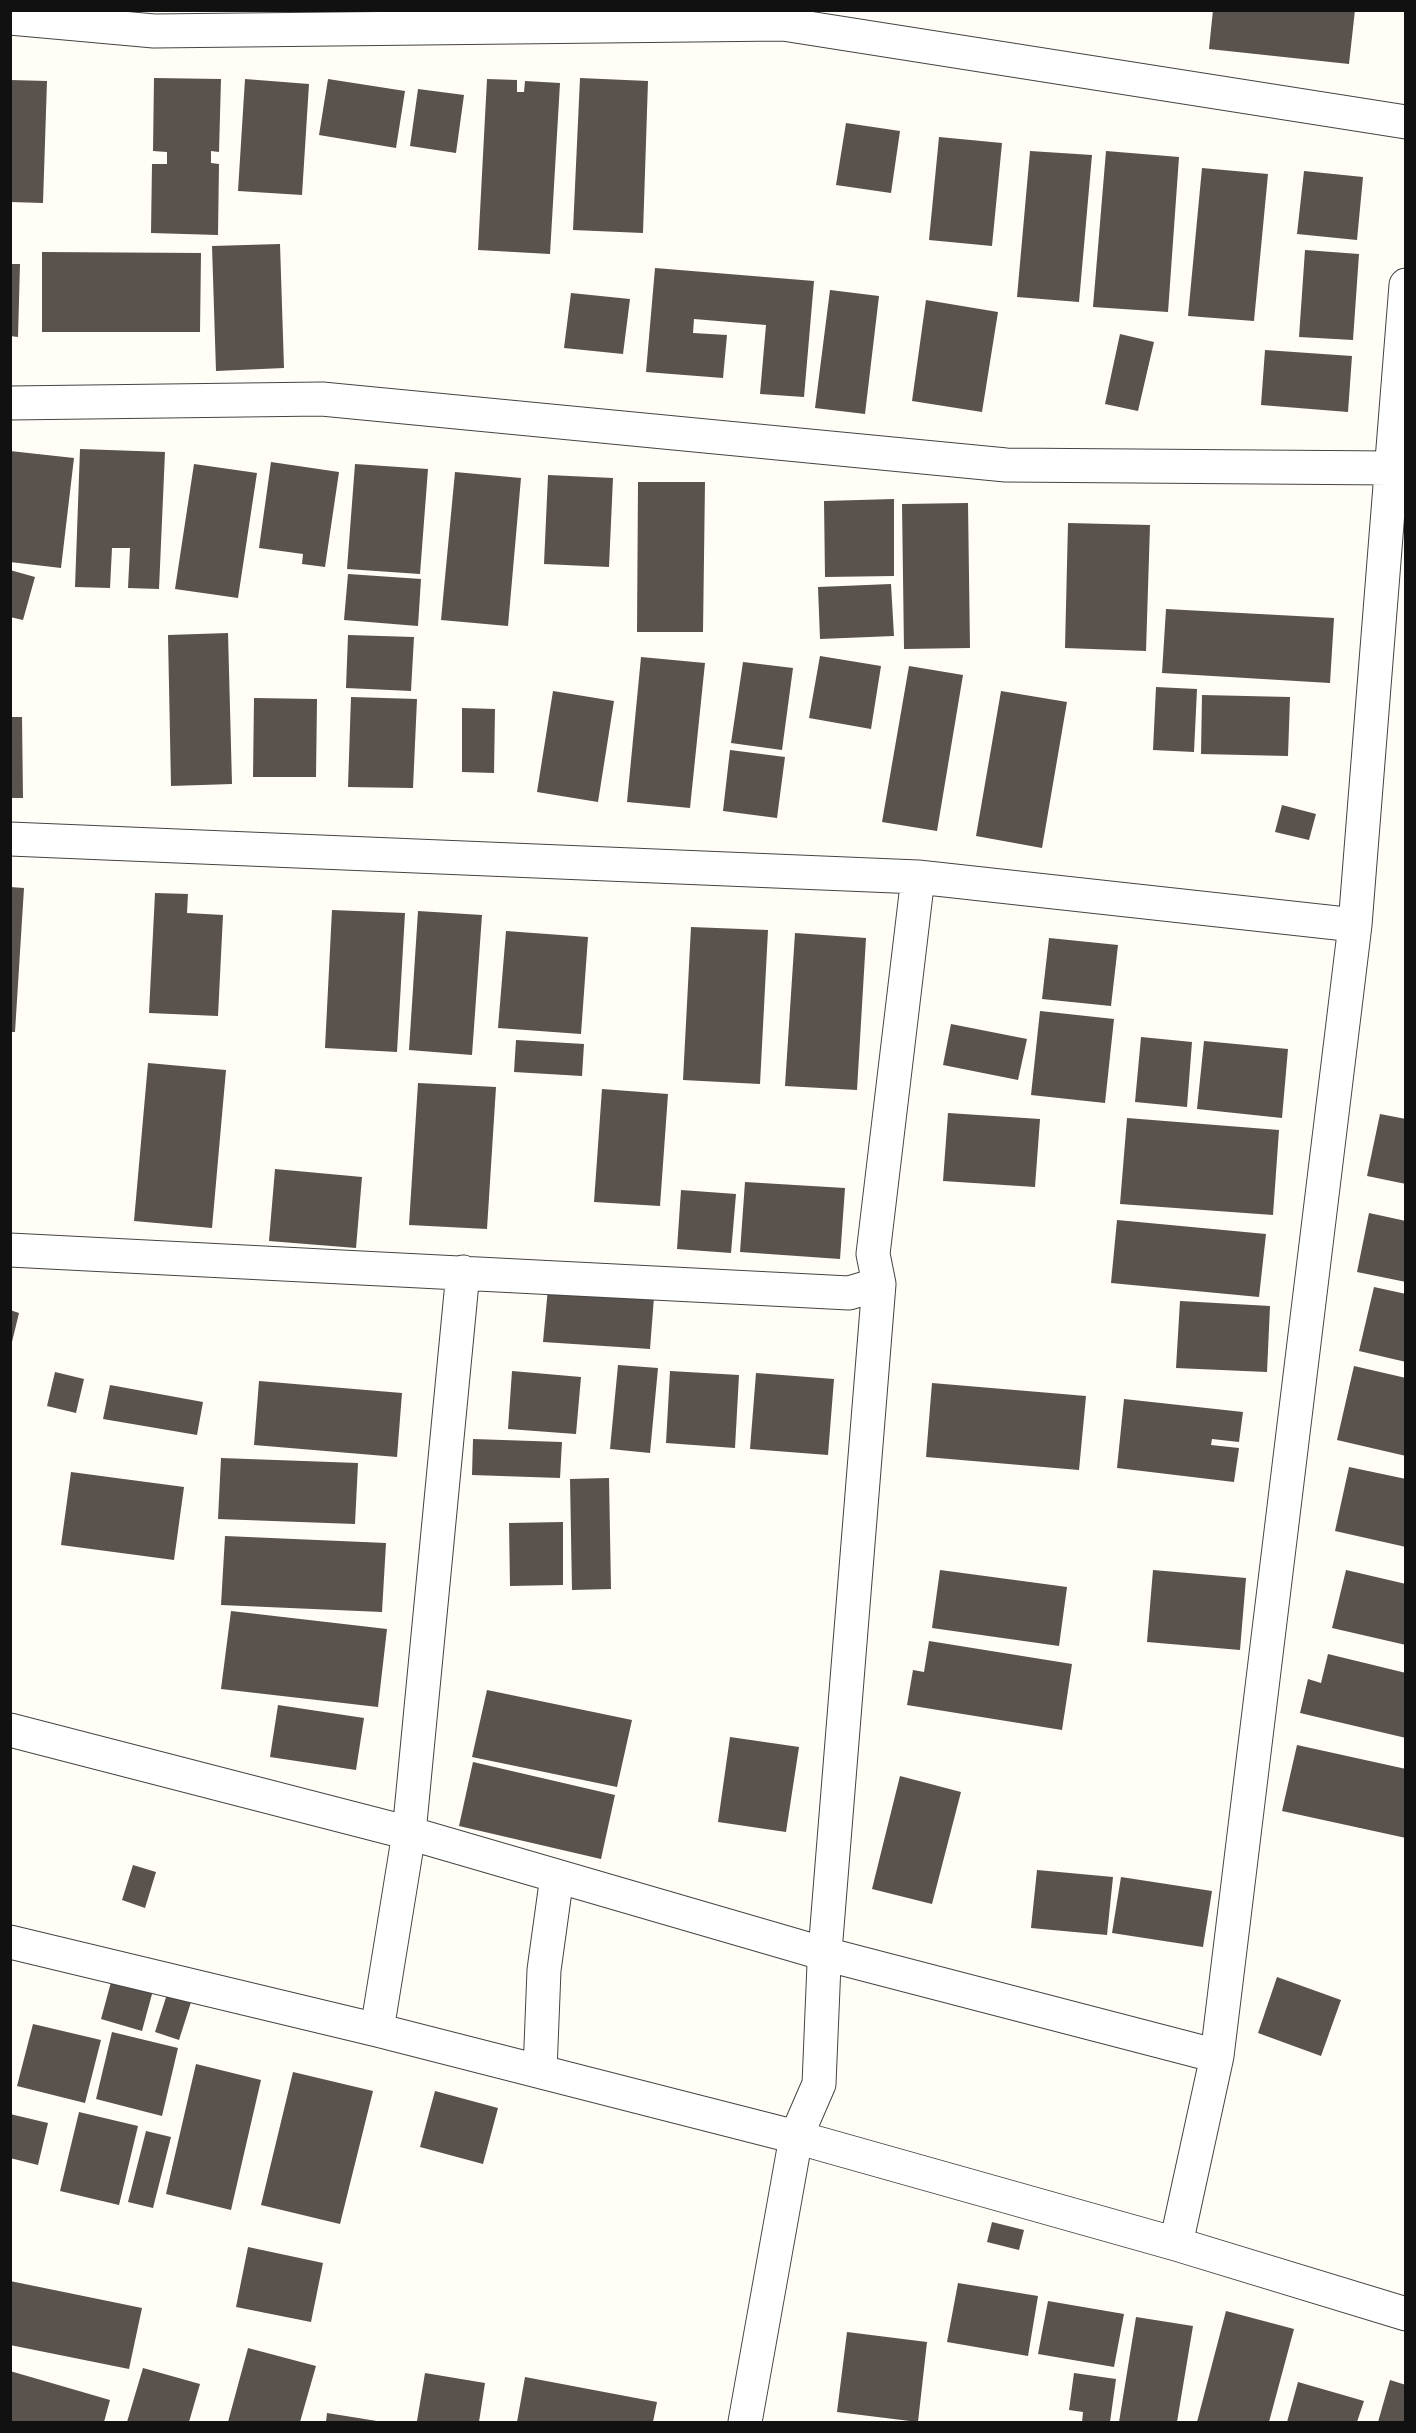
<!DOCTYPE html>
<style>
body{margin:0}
#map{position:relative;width:1416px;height:2433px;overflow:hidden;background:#fffdf5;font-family:"Noto Serif",serif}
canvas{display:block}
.frame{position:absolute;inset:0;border:12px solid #111;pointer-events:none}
</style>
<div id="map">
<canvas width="1416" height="2433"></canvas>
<div class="frame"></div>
</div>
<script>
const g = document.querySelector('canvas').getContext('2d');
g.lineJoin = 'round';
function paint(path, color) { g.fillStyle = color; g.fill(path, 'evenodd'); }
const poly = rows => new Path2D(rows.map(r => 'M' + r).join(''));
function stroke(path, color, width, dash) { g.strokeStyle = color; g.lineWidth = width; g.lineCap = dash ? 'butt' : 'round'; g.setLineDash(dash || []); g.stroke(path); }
paint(poly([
 [1213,10,1355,10,1349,64,1209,49],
 [154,78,221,79,219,152,211,151,211,163,219,164,218,235,151,233,152,164,167,164,167,152,153,151],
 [580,78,648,81,643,233,573,230],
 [245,79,309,84,302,195,238,191],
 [328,79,405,91,396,148,319,135],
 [487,79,517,80,517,92,524,92,525,81,560,83,550,254,478,250],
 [10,80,47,81,43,203,10,202],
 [418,89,464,95,456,153,410,146],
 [846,123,900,131,891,193,836,185],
 [939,137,1002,143,992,246,929,240],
 [1030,151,1092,155,1079,302,1017,297],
 [1106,151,1179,157,1168,312,1093,307],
 [1202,168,1268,174,1254,321,1188,316],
 [1304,171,1363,177,1357,240,1297,234],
 [280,244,284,368,216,371,212,246],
 [1305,250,1359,254,1353,340,1299,337],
 [42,252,201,253,200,332,42,332],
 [10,264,20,264,18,337,10,336],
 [655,268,814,281,804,397,760,394,766,325,694,319,693,333,727,335,723,378,646,372],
 [830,290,879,296,865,414,815,408],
 [571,293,630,299,623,354,564,348],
 [926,300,998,312,982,412,912,401],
 [1120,334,1154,342,1138,411,1105,404],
 [1265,350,1352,356,1348,412,1261,405],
 [80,449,165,452,159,589,128,588,130,548,112,548,110,588,75,587],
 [10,451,74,458,61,568,10,562],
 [271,462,339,472,325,567,302,564,303,554,259,548],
 [194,464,257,473,238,598,175,589],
 [355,464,428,469,420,574,347,569],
 [455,472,521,478,508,626,441,620],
 [548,475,613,478,609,567,544,564],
 [638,482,705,482,703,632,637,632],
 [894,499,894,576,825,577,824,501],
 [968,503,970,648,904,649,902,504],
 [1068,523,1150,525,1146,651,1065,648],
 [10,570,35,577,23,620,10,617],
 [348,574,421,579,418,626,344,620],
 [891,584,894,636,820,639,818,587],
 [1166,609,1334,618,1330,683,1162,673],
 [228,633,232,784,171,786,168,635],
 [348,635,414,637,411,691,346,688],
 [820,656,881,666,871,729,809,718],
 [641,657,705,663,690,808,627,802],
 [743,662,793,668,782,750,731,743],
 [909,666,963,675,937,831,882,822],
 [1156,687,1197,689,1194,752,1153,750],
 [553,691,614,701,598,802,537,792],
 [1001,691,1067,702,1042,848,976,836],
 [1202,695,1290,697,1288,756,1201,754],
 [351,697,417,699,413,788,348,787],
 [254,698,317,699,316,777,253,777],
 [462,708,495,709,494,773,462,772],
 [10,717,22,717,23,798,10,798],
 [730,750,785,757,777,818,723,811],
 [1282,805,1316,814,1309,840,1275,832],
 [10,887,24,888,15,1032,10,1032],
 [155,893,188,894,187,913,223,915,218,1016,149,1013],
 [332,910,405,913,397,1052,325,1048],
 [418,911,482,915,472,1055,409,1050],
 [691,927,768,930,760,1084,683,1080],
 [506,931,588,937,581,1034,498,1028],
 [795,933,866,938,857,1090,785,1086],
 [1049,938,1118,945,1111,1006,1042,999],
 [1040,1011,1114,1019,1105,1103,1031,1095],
 [951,1024,1027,1039,1018,1080,943,1065],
 [1141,1037,1192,1042,1187,1107,1135,1102],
 [516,1040,584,1044,582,1076,514,1072],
 [1204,1041,1288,1049,1282,1118,1197,1109],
 [148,1063,226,1070,212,1228,134,1221],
 [418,1083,496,1087,487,1229,409,1225],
 [602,1089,668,1094,660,1206,594,1202],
 [948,1113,1040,1119,1035,1187,943,1181],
 [1380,1114,1406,1119,1406,1184,1367,1176],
 [1127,1118,1279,1130,1273,1215,1120,1204],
 [275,1169,362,1177,356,1248,269,1241],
 [745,1182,845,1188,840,1259,740,1252],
 [681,1190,736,1194,731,1253,677,1249],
 [1369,1213,1406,1221,1406,1282,1357,1272],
 [1117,1220,1266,1234,1259,1297,1111,1283],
 [1374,1287,1406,1294,1406,1362,1359,1351],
 [548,1288,654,1297,650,1349,543,1342],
 [1180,1301,1270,1306,1267,1372,1176,1368],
 [10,1310,19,1313,11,1346,10,1346],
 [618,1365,658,1368,650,1453,610,1449],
 [1354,1366,1406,1378,1406,1456,1337,1440],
 [512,1371,581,1377,576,1434,508,1429],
 [670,1371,739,1375,735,1448,666,1443],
 [55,1372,84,1379,76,1413,47,1406],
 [756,1373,834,1379,828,1455,750,1449],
 [259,1381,402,1393,397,1457,254,1445],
 [932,1383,1086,1396,1079,1470,926,1457],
 [110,1385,203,1402,197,1435,103,1419],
 [1124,1399,1243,1412,1239,1442,1212,1439,1211,1445,1239,1448,1234,1482,1117,1468],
 [473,1439,562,1442,560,1478,472,1475],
 [221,1458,358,1463,355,1524,218,1519],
 [1349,1467,1406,1479,1406,1547,1335,1531],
 [71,1472,184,1487,174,1560,61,1545],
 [609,1478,611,1589,572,1590,570,1479],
 [563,1522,563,1585,510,1586,509,1523],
 [225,1536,386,1543,382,1612,221,1605],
 [940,1570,1067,1587,1059,1646,932,1628],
 [1153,1570,1246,1578,1240,1650,1147,1642],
 [1346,1570,1406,1584,1406,1645,1332,1628],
 [231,1611,387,1629,378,1707,221,1689],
 [929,1641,1072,1664,1062,1730,907,1705,913,1670,924,1672],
 [1328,1654,1406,1673,1406,1738,1300,1713,1308,1679,1321,1683],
 [487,1690,632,1720,617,1787,472,1757],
 [278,1705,364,1718,356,1770,270,1757],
 [730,1737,799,1747,786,1832,718,1822],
 [1297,1745,1406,1769,1406,1838,1282,1811],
 [473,1762,615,1795,601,1859,459,1826],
 [900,1776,961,1792,932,1904,872,1889],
 [133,1865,156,1872,145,1908,122,1900],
 [1037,1870,1113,1877,1107,1935,1031,1928],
 [1121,1877,1212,1891,1203,1947,1112,1933],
 [114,1971,155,1983,142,2031,101,2019],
 [1277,1977,1341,2000,1321,2056,1258,2033],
 [168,1991,192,1999,179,2040,155,2032],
 [33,2024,101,2040,85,2103,17,2086],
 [112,2032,178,2048,162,2116,96,2099],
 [196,2064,261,2080,231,2210,166,2194],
 [293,2072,373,2091,340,2224,261,2205],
 [435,2091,498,2108,483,2164,420,2147],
 [79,2112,138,2126,119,2205,60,2191],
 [10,2114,48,2123,38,2165,10,2158],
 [146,2131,171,2137,153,2208,128,2202],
 [992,2222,1024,2230,1019,2250,987,2242],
 [248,2247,323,2263,311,2322,236,2307],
 [10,2281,142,2308,129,2369,10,2345],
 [958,2283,1038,2296,1028,2356,947,2342],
 [1048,2301,1124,2314,1114,2367,1038,2354],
 [1226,2311,1294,2329,1269,2422,1197,2422],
 [1136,2317,1193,2326,1177,2422,1119,2422],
 [847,2332,927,2342,918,2422,837,2412],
 [248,2348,316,2366,300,2422,228,2422],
 [143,2368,200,2384,189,2422,127,2422],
 [10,2371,110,2400,104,2422,10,2422],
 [425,2373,485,2383,479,2422,417,2421],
 [1074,2373,1116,2379,1110,2422,1082,2422,1083,2412,1069,2410],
 [525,2377,657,2402,653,2422,517,2422],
 [1390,2380,1406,2385,1406,2422,1378,2422],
 [1298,2382,1364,2401,1357,2422,1287,2422],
 [327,2413,377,2421,376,2422,326,2422]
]), '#5a524d');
const street = poly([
 [10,18,154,31,783,24,1406,122],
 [10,403,322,399,1006,465,1391,468],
 [10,839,918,877,1355,925],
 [10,1250,849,1293,879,1284,873,1254,918,877],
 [10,1730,409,1833,825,1954,1217,2056],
 [10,1942,377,2030,796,2137,1176,2244,1406,2314],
 [377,2030,409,1833,463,1272],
 [540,2071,544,1970,557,1876],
 [1176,2244,1217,2056,1355,925,1406,285],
 [745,2422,796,2137,819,2084,824,1964,879,1284]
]);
stroke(street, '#444', 35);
stroke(street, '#fff', 33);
</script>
